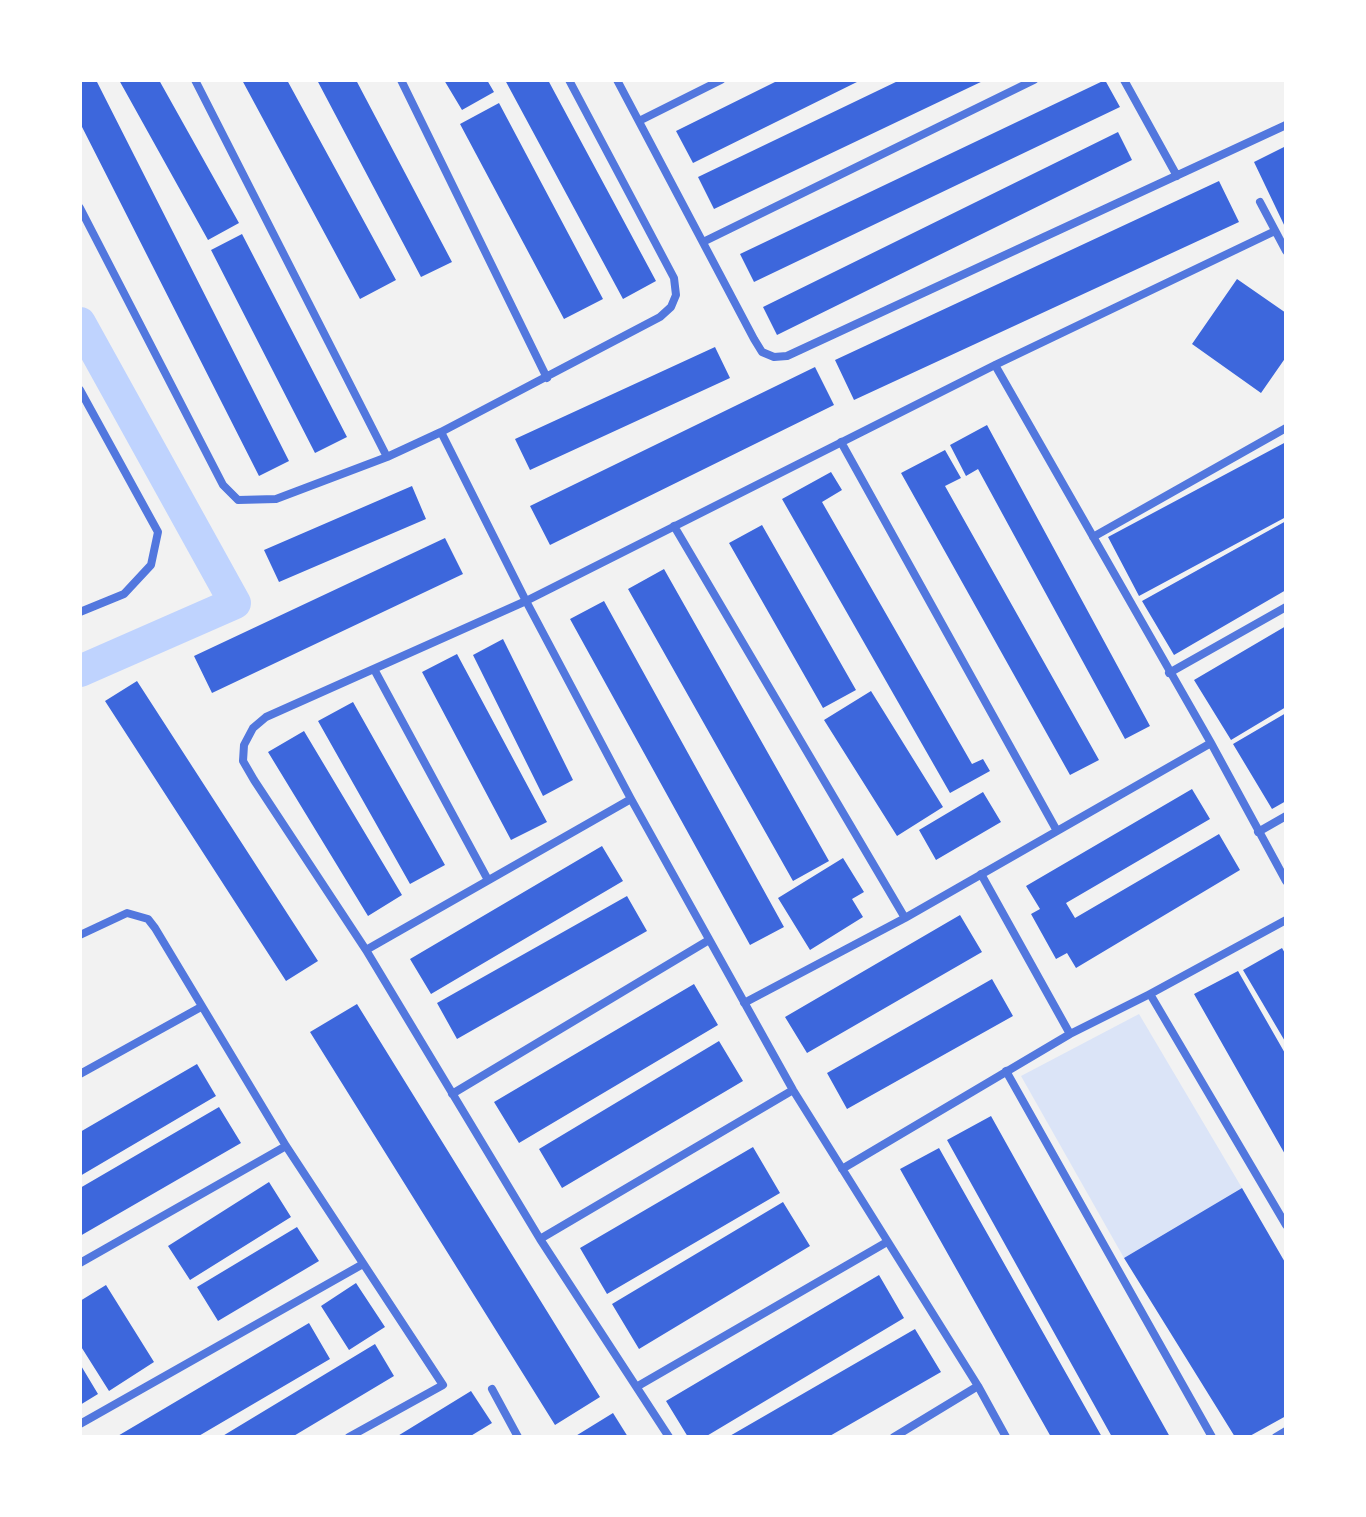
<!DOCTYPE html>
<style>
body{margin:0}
#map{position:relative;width:1366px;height:1517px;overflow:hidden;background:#f2f2f2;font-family:"Roboto Serif",serif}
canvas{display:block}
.frame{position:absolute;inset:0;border:82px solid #fff;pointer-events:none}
</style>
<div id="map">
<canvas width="1366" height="1517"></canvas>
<div class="frame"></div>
</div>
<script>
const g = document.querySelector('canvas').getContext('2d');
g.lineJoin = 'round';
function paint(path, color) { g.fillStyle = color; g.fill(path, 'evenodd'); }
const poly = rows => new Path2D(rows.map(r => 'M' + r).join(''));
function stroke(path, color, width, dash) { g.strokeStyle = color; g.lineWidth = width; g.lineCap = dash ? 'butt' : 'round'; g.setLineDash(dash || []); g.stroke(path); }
paint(poly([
 [1139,1014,1242,1188,1124,1258,1021,1076]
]), '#dbe4f7');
stroke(poly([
 [80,323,235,603,80,671]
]), '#bfd3fe', 32);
paint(poly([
 [86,80,96,80,289,461,259,476,80,123,80,83],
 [119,80,159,80,239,223,208,240],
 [242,80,287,80,396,280,360,299],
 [317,80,356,80,452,262,421,277],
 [444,80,487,80,494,92,462,110],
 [505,80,548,80,656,281,623,299],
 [779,80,861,80,693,163,676,131],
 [900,80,985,80,714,209,698,177],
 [1105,80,1120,107,754,282,740,254],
 [499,103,603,299,564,319,460,124],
 [1118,132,1132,160,777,335,763,307],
 [1286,146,1286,229,1254,162],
 [1219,181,1239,222,854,400,835,360],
 [242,234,347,437,315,453,211,250],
 [1237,279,1286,313,1286,357,1261,393,1192,344],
 [715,347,730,378,530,470,515,439],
 [815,367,834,405,550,545,530,506],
 [987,425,1150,726,1125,739,978,469,966,476,950,445],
 [1286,442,1286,517,1139,596,1108,537],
 [945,450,961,478,945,486,1099,760,1070,775,901,473],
 [831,472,842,490,822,502,972,764,983,759,990,771,950,793,782,499],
 [412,486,426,519,279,582,264,550],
 [1286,521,1286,590,1174,655,1142,601],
 [762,525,856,690,823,708,729,543],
 [445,538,463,574,212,693,194,656],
 [664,569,829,861,793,881,628,589],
 [604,601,784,927,750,945,570,619],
 [1286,626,1286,707,1231,740,1194,680],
 [503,639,573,780,543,796,473,655],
 [457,654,547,822,511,840,422,672],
 [137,681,318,961,286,981,105,701],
 [871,691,943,807,897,836,824,720],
 [353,702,445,865,410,884,318,721],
 [1286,713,1286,801,1272,809,1233,744],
 [304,731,402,895,368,916,268,752],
 [1192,789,1210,819,1066,903,1075,918,1219,834,1240,870,1076,968,1067,953,1056,959,1031,914,1040,909,1026,886],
 [983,792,1001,822,936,860,919,830],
 [602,846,623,881,431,994,410,959],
 [843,858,864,892,852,899,863,917,810,950,778,898],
 [627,896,647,931,457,1039,437,1003],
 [960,915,982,952,807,1053,785,1017],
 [1282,948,1286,955,1286,1043,1243,970],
 [1238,971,1286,1055,1286,1156,1194,994],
 [992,979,1013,1016,847,1109,827,1073],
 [694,984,718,1025,519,1143,494,1102],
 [357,1004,600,1397,555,1425,310,1032],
 [719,1041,743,1081,562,1188,539,1149],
 [197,1064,216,1096,80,1176,80,1132],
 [219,1107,241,1143,80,1236,80,1188],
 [991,1116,1170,1437,1112,1437,947,1140],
 [753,1147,780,1193,607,1294,580,1248],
 [939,1148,1102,1437,1051,1437,900,1169],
 [269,1182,291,1217,190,1280,168,1246],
 [1242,1188,1286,1264,1286,1416,1248,1437,1235,1437,1124,1258],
 [783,1202,810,1246,639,1349,612,1304],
 [297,1227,319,1261,218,1321,197,1287],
 [879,1275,904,1318,705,1437,688,1437,666,1401],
 [356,1283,385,1327,349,1350,321,1306],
 [106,1285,154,1362,109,1391,80,1345,80,1301],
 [309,1323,330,1359,197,1437,116,1437],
 [915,1329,941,1372,828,1437,728,1437],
 [375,1344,394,1376,292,1437,221,1437],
 [80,1364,98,1394,80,1405],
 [471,1391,492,1423,469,1437,396,1437],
 [613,1413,628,1437,574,1437]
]), '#3d67dc');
stroke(poly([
 [195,80,387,457],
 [401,80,547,378],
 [617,80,754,339,762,352,774,357,787,356,1286,125],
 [1124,80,1177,176],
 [639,121,721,80],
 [1260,202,1286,251],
 [80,208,223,485,238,500,276,499,387,457,441,432,660,317,671,307,676,295,674,278,569,80],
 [703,242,1034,80],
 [995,365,1211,743,1286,881],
 [80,390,158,532,151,565,124,594,80,612],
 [441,432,526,601,631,799,793,1090,978,1386,1006,1437],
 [841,442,1057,831],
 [674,526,905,918],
 [1093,537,1286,428],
 [375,671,488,880],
 [1169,673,1286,607],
 [1258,832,1286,816],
 [981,874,1070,1034],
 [80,935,127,913,148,919,155,928,286,1146,443,1385,349,1437],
 [366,950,631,799],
 [1150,994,1286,1225],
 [744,1003,905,918,1211,743],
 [1006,1071,1212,1437],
 [80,1074,201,1007],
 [452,1094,709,940],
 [842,1169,1070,1034,1150,994,1286,920],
 [540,1239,793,1090],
 [80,1263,286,1146],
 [638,1386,887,1242],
 [492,1389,518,1437],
 [80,1424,363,1264],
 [669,1437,540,1239,366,950,254,780,243,761,244,745,253,728,266,717,526,601,995,365,1275,231],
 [894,1437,978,1386],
 [1276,1437,1286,1431]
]), '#5277de', 8);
</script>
